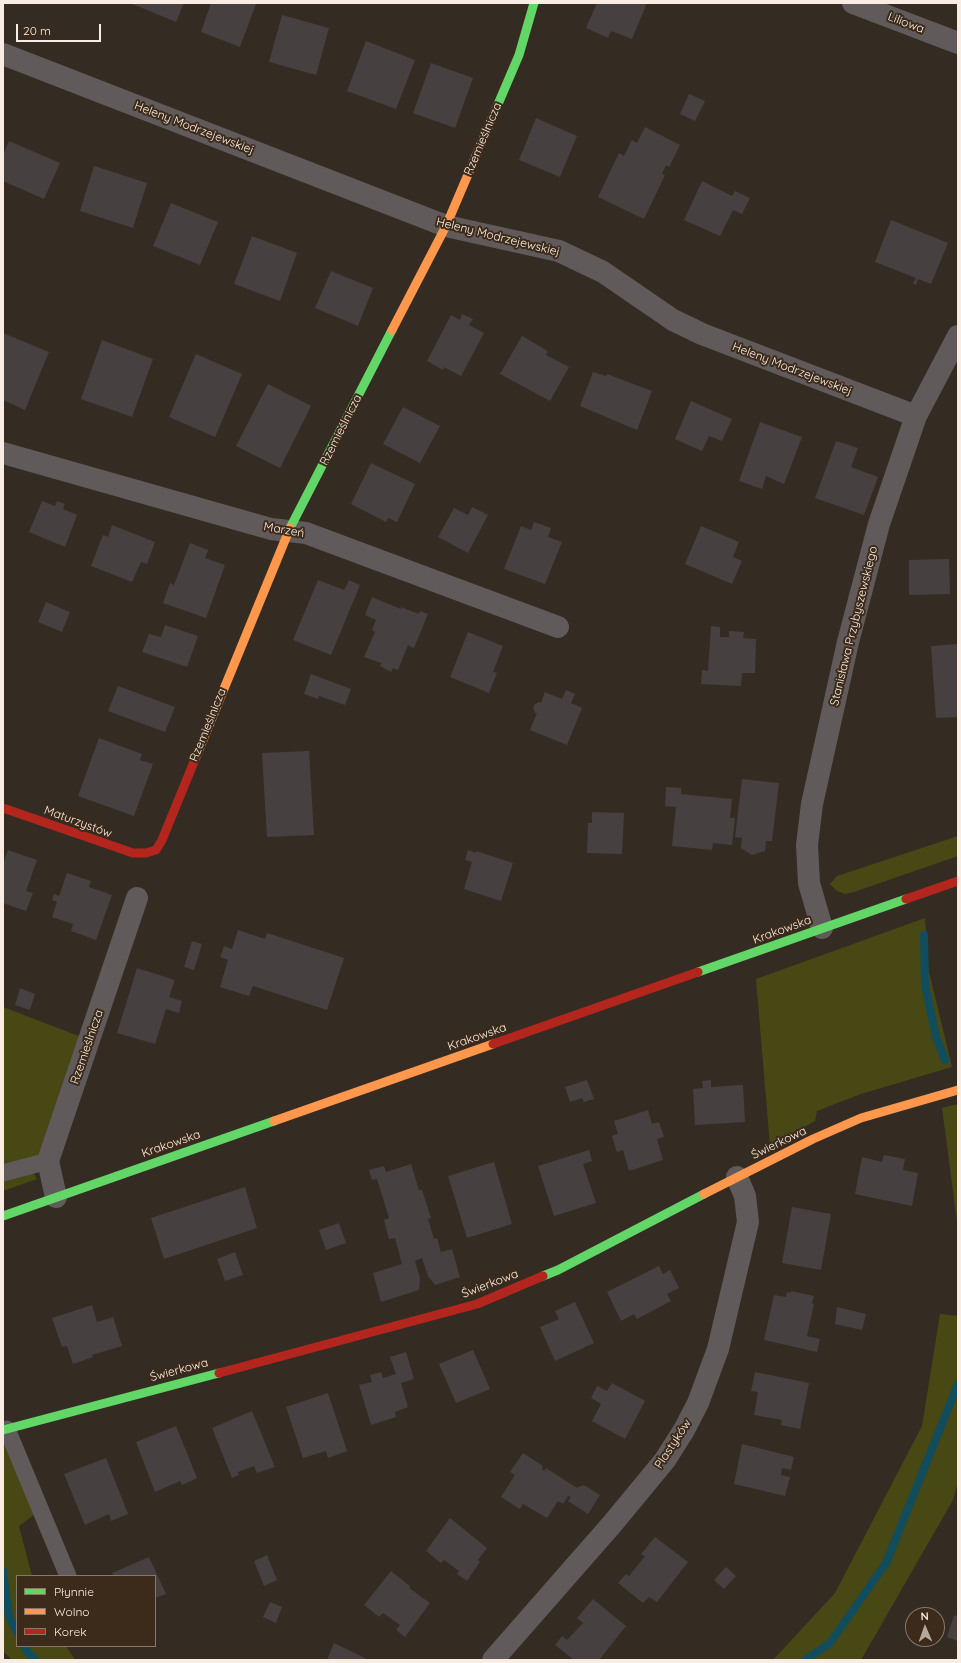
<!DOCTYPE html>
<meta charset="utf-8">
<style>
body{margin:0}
#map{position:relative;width:961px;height:1663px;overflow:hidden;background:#342b22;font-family:Quicksand,sans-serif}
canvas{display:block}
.frame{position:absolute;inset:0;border:4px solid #f9ede3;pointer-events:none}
.legend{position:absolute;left:16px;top:1575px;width:140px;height:72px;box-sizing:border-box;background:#3c2a1a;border:1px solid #88786a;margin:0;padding:5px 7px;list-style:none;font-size:12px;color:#f9ede3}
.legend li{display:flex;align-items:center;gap:8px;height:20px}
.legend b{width:20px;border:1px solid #88786a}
.north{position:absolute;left:905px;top:1607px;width:40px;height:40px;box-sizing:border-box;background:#3c2a1a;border:1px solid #88786a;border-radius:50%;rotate:358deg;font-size:11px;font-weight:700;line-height:16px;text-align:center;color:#f9ede3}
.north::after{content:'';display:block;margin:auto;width:14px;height:18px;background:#b4a99f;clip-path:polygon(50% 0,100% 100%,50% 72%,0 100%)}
.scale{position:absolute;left:16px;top:24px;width:85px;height:18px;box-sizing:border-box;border:2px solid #f9ede3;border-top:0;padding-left:5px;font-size:12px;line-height:14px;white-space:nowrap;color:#f9ede3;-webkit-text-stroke:3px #3c2a1a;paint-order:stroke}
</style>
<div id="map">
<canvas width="961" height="1663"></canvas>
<div class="frame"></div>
<ul class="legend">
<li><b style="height:5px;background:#63d668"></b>Płynnie</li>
<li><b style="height:5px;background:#ff974d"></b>Wolno</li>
<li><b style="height:5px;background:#b3261e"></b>Korek</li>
</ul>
<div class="north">N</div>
<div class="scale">20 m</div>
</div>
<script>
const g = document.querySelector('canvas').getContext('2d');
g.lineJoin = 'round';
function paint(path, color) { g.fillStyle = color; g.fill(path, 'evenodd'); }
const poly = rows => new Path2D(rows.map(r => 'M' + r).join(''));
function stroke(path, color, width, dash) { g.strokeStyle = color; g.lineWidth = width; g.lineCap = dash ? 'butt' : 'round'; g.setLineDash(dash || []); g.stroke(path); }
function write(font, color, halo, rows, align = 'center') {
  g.font = font + ' Quicksand,sans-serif'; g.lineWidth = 4; g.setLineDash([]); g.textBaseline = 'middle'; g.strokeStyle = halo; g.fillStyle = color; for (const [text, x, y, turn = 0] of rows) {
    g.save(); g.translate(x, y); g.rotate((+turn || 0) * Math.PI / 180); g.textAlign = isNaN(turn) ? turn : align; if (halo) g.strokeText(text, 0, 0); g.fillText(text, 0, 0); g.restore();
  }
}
paint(poly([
 [958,836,958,856,854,892,845,894,837,891,830,884,837,876],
 [925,918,929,972,952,1067,861,1094,817,1111,815,1121,770,1146,756,979],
 [3,1007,84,1038,46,1147,37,1157,3,1165],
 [958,1104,958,1229,942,1108],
 [26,1173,34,1174,37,1179,3,1191,3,1182],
 [940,1314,958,1316,958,1481,953,1500,861,1660,773,1660,835,1593,922,1426],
 [3,1444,8,1448,35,1514,19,1526,32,1576,17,1576,17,1646,66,1646,75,1660,12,1660,3,1651]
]), '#474814');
stroke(poly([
 [924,935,925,985,936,1037,945,1060],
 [3,1571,9,1617,17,1632],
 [24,1646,28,1653,36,1660],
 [805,1660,830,1643,886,1563,958,1384]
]), '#114d5c', 8);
paint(poly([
 [130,3,184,3,176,22],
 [211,3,256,4,240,47,201,32],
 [597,3,647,3,632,39,611,31,608,38,586,28],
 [282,15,329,28,316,75,269,62],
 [366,41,415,60,396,109,347,91],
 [431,63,473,78,455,128,413,113],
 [689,94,705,101,695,121,680,114],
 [536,118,577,136,560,177,519,160],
 [645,127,680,145,669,167,666,165,662,174,665,175,644,219,598,197,619,153,624,156,632,140,637,143],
 [9,141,60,163,44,199,3,181,3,155],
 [94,166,147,183,133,228,80,211],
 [702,181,732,196,735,191,750,198,742,214,733,210,720,236,684,220],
 [171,203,218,222,200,265,153,246],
 [891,220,948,243,931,284,918,279,916,285,913,283,916,278,875,262],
 [252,236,297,253,280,301,234,284],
 [331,271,373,288,358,326,315,308],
 [462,314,473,319,469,325,484,333,461,376,444,367,443,370,427,361,451,315,460,320],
 [3,333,49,352,25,410,3,400],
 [522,336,548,351,546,355,569,367,550,401,500,374],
 [102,340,153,359,132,417,81,399],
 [196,354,242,374,215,437,169,417],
 [593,372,606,376,607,374,652,391,637,430,580,406],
 [268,384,311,406,280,468,236,446],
 [691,401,732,419,722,441,709,436,702,451,675,439],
 [403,407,440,426,420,463,383,444],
 [760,422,802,437,784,484,766,476,762,489,739,481],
 [836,441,858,448,851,467,878,477,864,515,815,498],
 [371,463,415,484,397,522,388,518,386,522,351,504],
 [42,501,55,506,57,501,65,504,63,509,77,515,65,547,29,532],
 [472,507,488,515,468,553,438,537,454,508,468,515],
 [534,522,551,528,548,537,562,542,545,584,504,569,521,526,531,530],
 [112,525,155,542,147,564,141,562,132,582,91,566,103,535,108,537],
 [701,526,739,542,733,557,742,561,732,584,685,564],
 [190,543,208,550,205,558,225,565,206,618,163,603,170,583,174,585],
 [949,559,950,594,909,595,909,560],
 [318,580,344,590,349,580,360,585,331,655,293,640],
 [372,597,401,609,401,607,419,614,420,611,428,614,414,648,408,645,398,670,393,668,391,672,380,666,381,663,364,657,375,632,372,630,376,620,365,615],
 [46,602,70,612,62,632,38,622],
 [165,625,198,636,187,667,142,652,149,634,161,637],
 [711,626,720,627,720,637,729,637,729,631,744,632,743,638,756,639,755,673,742,673,741,686,701,684,702,670,708,671],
 [468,632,503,646,493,672,497,673,489,693,450,677],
 [958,644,958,717,936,718,931,646],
 [311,674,351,689,345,705,319,696,318,699,304,694],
 [118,686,175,707,165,732,108,711],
 [566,690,575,694,571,703,582,708,567,745,530,730,537,713,535,713,533,708,535,704,539,702,541,703,545,692,562,699],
 [99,738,142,754,140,760,153,764,134,816,78,796],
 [309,751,314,835,267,837,262,753],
 [742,779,779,783,772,841,766,841,765,851,752,855,741,848,742,838,735,837],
 [666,787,681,788,681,794,732,799,730,818,735,818,732,845,713,843,712,850,672,846,676,807,665,806],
 [592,812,624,813,622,854,587,853,588,823,592,823],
 [8,850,37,860,26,891,33,893,26,911,3,903,3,863],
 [468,850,476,853,476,851,513,863,501,901,464,889,472,862,465,860],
 [67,873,91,881,89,887,112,895,96,940,71,931,73,924,52,917,57,902,52,900,54,894,59,896],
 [238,930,265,939,267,933,344,958,327,1010,253,986,249,996,220,987,228,960,220,957,224,946,232,949],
 [192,941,202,944,194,970,184,967],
 [137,968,175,980,169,997,182,1001,179,1013,166,1009,155,1044,117,1033],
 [20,988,35,994,30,1010,15,1005],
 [587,1080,594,1099,584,1102,582,1098,570,1102,565,1087],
 [711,1080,711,1087,743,1085,745,1122,695,1125,693,1089,703,1088,702,1081],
 [648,1110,652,1124,659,1122,664,1137,657,1139,663,1160,629,1171,623,1150,617,1152,612,1136,618,1134,614,1121],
 [589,1150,592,1161,583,1164,596,1203,554,1216,538,1166],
 [884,1155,905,1159,903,1170,918,1173,912,1206,855,1194,862,1157,882,1162],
 [494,1162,512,1224,467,1238,448,1176],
 [411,1164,419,1190,422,1190,431,1218,428,1219,434,1239,437,1238,441,1252,452,1249,460,1277,435,1285,428,1276,422,1258,415,1261,420,1278,419,1290,381,1302,373,1273,402,1264,395,1238,389,1239,384,1220,389,1218,377,1179,372,1180,369,1170,384,1166,386,1172],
 [245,1187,257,1228,164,1259,151,1218],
 [792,1207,831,1214,821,1270,782,1263],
 [339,1223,346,1243,326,1250,319,1230],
 [235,1252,243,1275,225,1281,217,1259],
 [659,1266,663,1274,670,1270,679,1288,667,1294,671,1301,637,1319,634,1314,621,1321,607,1292],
 [791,1291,814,1296,812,1303,814,1304,807,1336,820,1339,817,1352,764,1340,774,1295,786,1297,787,1292,791,1293],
 [575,1302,594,1343,555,1361,540,1327,559,1319,555,1311],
 [92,1305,97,1322,113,1317,122,1346,92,1355,93,1357,73,1364,67,1346,62,1347,52,1318],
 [837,1307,866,1314,862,1330,835,1324],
 [473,1350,490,1389,456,1403,439,1364],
 [406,1352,414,1379,401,1383,408,1407,395,1412,396,1417,371,1425,359,1385,372,1382,370,1375,381,1372,383,1378,396,1374,390,1357],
 [755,1372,809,1383,800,1429,781,1425,782,1420,754,1415,758,1392,751,1391],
 [612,1383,645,1401,625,1439,592,1421,601,1404,591,1398,597,1386,607,1391],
 [328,1393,347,1451,328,1458,326,1451,303,1458,286,1407],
 [252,1411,275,1467,257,1473,254,1466,238,1472,239,1475,232,1478,212,1428],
 [176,1426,197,1478,182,1485,180,1481,155,1492,136,1442],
 [742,1444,794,1457,791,1470,782,1468,781,1475,790,1477,785,1496,734,1484],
 [523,1453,543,1466,542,1469,544,1471,546,1468,577,1488,578,1486,579,1487,584,1485,600,1495,588,1514,568,1501,571,1497,568,1496,563,1504,558,1501,547,1518,523,1504,520,1509,501,1497,515,1475,510,1472],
 [106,1458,128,1514,111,1521,109,1514,85,1525,64,1474],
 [450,1518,487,1548,478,1560,480,1562,467,1581,457,1574,459,1571,444,1560,441,1563,426,1551],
 [655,1537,688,1562,657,1602,649,1597,643,1603,618,1583,626,1574,629,1576,645,1556,641,1554],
 [267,1555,277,1580,264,1586,254,1561],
 [149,1557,166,1594,155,1598,155,1576,114,1576,112,1573],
 [726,1567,736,1576,724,1589,714,1580],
 [391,1571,410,1586,409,1588,430,1603,405,1637,396,1630,400,1625,383,1613,379,1617,364,1605],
 [593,1599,626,1626,599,1660,588,1660,586,1659,585,1660,574,1660,555,1645,562,1636,567,1640,583,1623,577,1618],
 [270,1602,282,1607,276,1623,263,1617],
 [954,1615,958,1617,958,1641,947,1637],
 [334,1643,369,1660,327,1660]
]), '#474041');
stroke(poly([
 [3,1173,48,1161],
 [7,1429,68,1576]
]), '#605b5a', 17);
stroke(poly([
 [853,3,958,43],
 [3,54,446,226,559,251,603,272,673,320,702,334,916,416],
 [3,453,271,529,306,533,558,627],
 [822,928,809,883,807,845,812,804,848,642,879,524,916,416,958,336],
 [56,1197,48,1161,137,898],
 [493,1660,613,1523,665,1460,684,1430,698,1403,718,1349,748,1222,745,1196,737,1177]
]), '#605b5a', 22);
stroke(poly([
 [481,144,519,55,534,3],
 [290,528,392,330],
 [698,972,906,899],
 [3,1216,274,1121],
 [543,1276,558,1270,704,1194],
 [3,1430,219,1373]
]), '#63d668', 9);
stroke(poly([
 [392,330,446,226,481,144],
 [196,757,290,528],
 [274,1121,493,1044],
 [704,1194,813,1139,861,1118,958,1090]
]), '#ff974d', 9);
stroke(poly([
 [3,808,133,853,146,853,156,850,162,840,196,757],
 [906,899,958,881],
 [493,1044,698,972],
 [219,1373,477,1304,543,1276]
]), '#b3261e', 9);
write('12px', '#f9ede3', '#3c2a1a', [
 ["Liliowa",906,23,21],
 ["Heleny Modrzejewskiej",194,128,21],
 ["Rzemieślnicza",483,139,-67],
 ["Heleny Modrzejewskiej",498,237,14],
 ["Heleny Modrzejewskiej",792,369,21],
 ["Rzemieślnicza",341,430,-63],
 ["Marzeń",284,530,10],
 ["Stanisława Przybyszewskiego",854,626,-76],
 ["Rzemieślnicza",208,725,-68],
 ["Maturzystów",78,822,20],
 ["Krakowska",782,930,-20],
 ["Krakowska",477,1037,-19],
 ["Rzemieślnicza",87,1047,-71],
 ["Świerkowa",779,1143,-26],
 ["Krakowska",171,1144,-19],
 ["Świerkowa",490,1284,-21],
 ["Świerkowa",179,1370,-15],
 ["Plastyków",673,1444,-57]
]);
</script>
